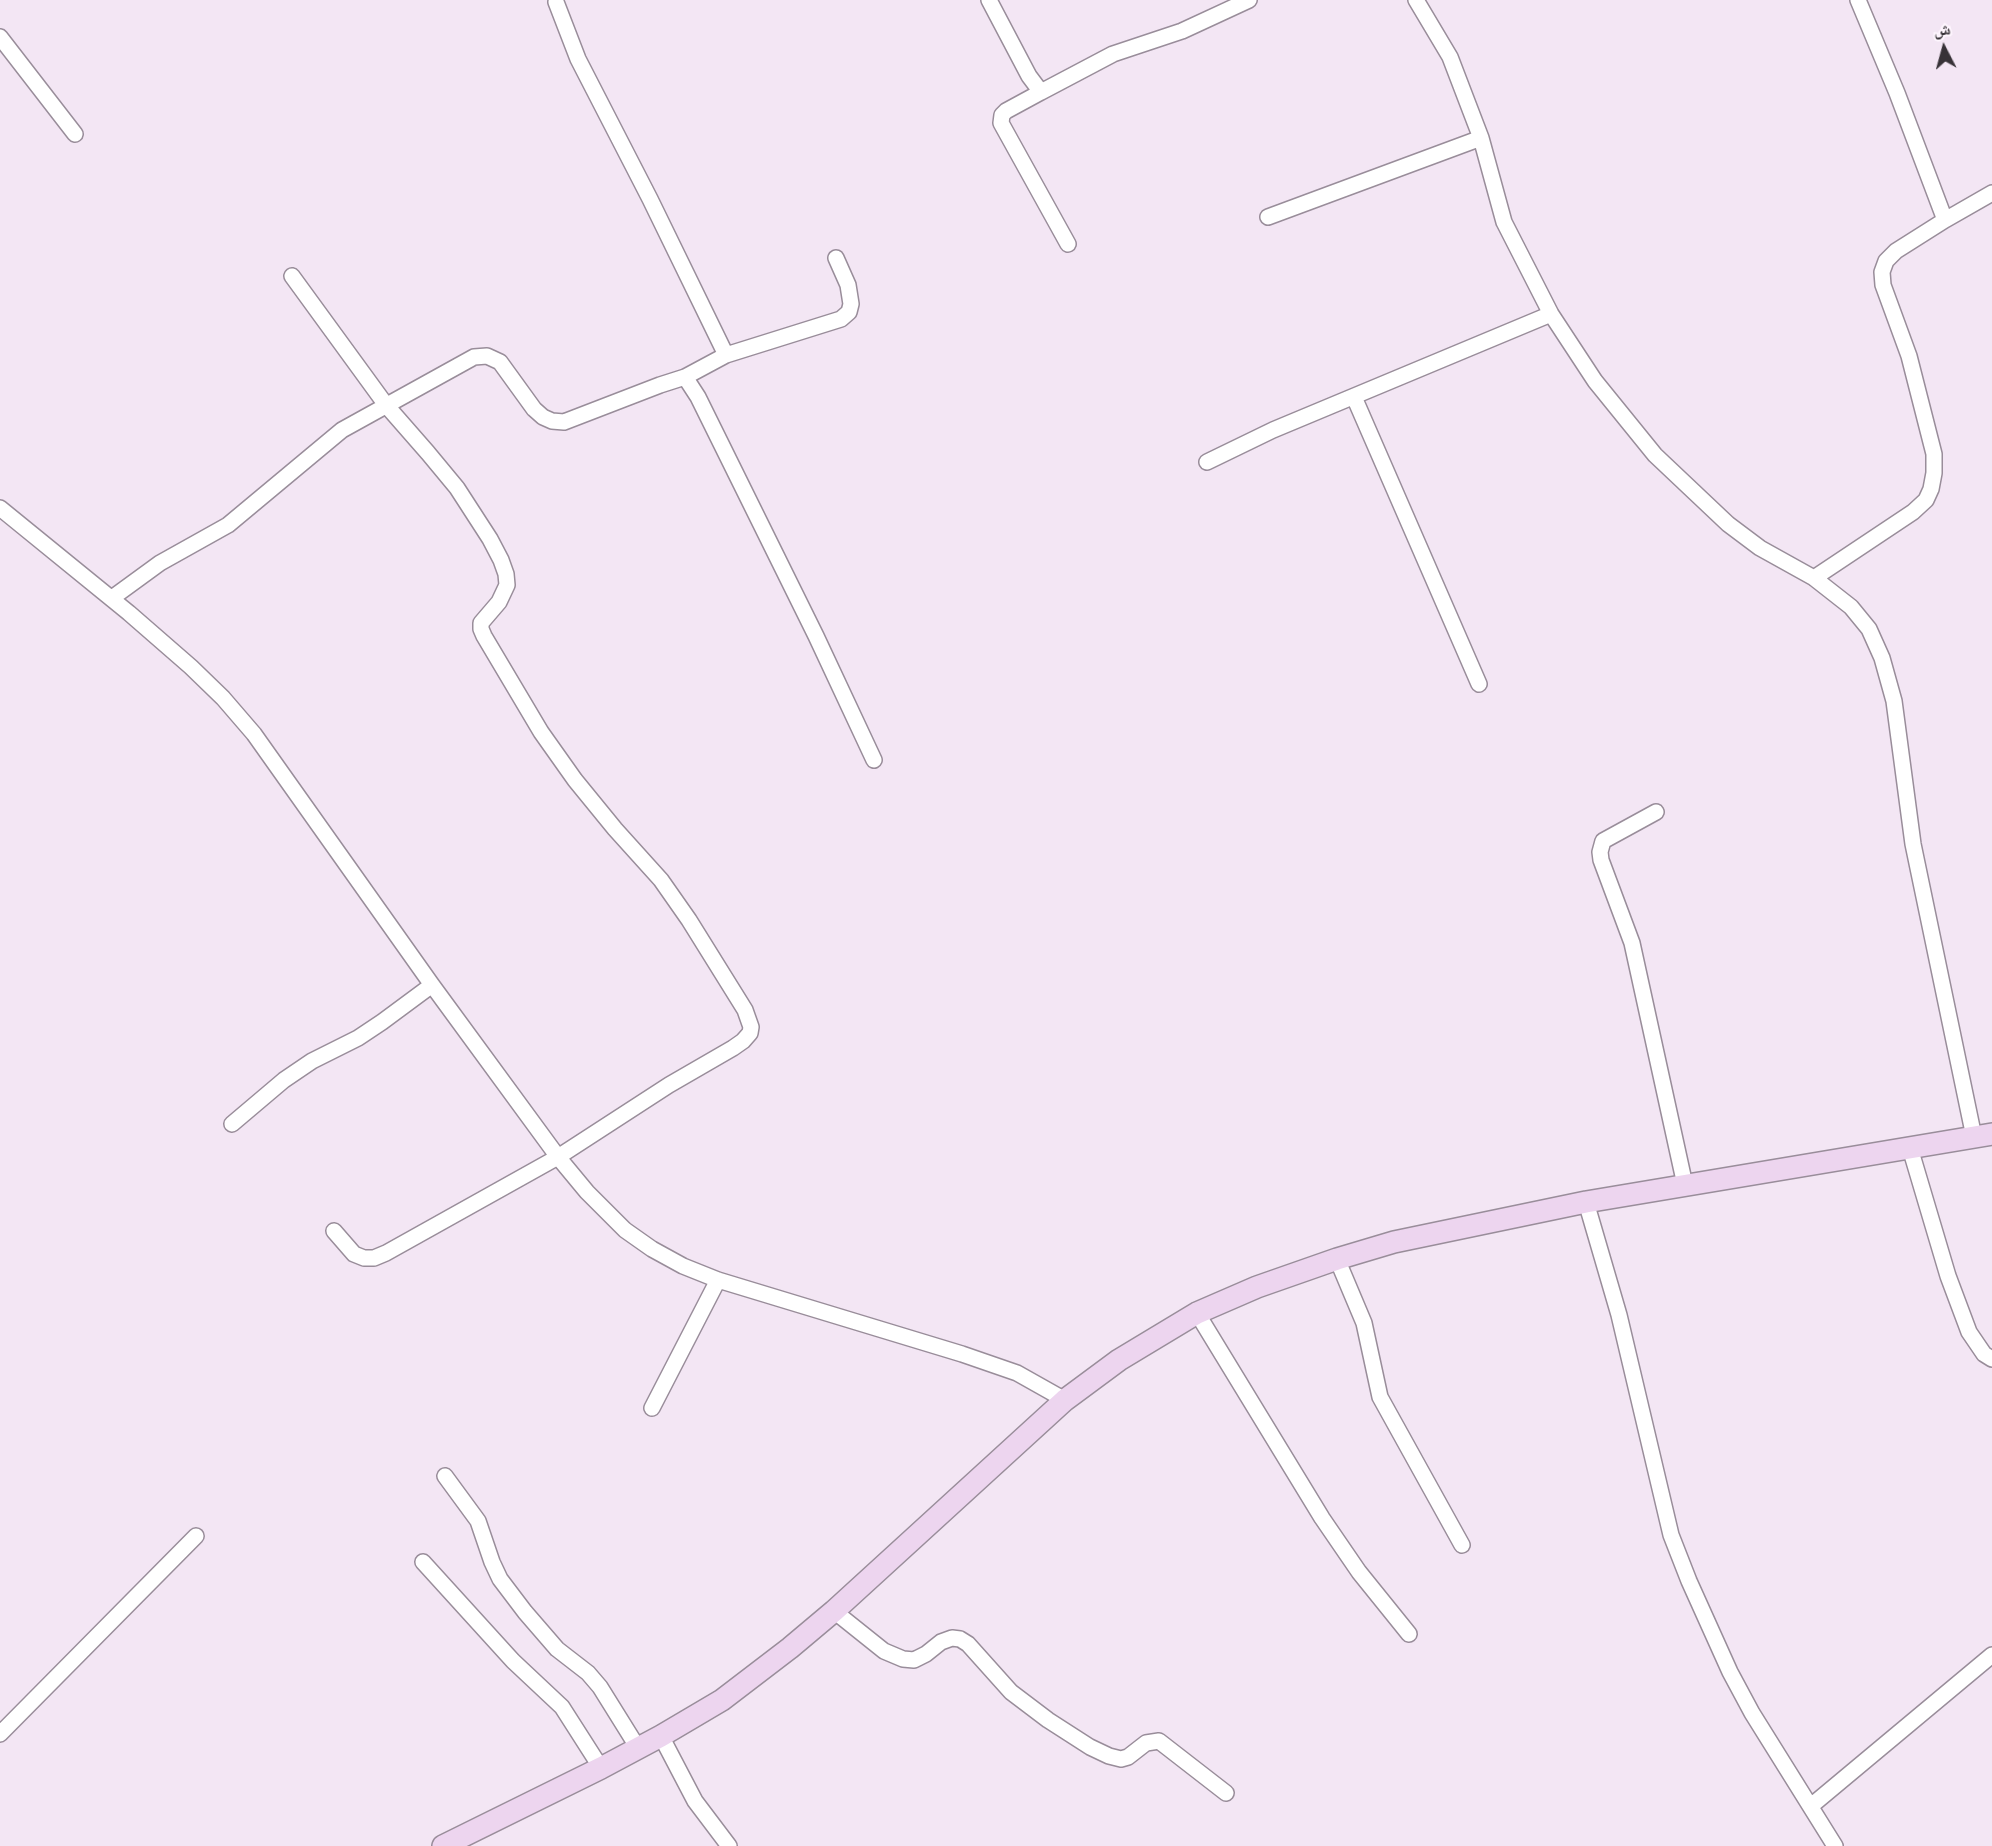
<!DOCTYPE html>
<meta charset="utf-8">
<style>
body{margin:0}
#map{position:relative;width:1992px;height:1846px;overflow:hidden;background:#f3e6f4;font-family:"Varela Round","Noto Naskh Arabic",sans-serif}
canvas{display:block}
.north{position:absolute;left:1914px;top:18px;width:60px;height:60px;-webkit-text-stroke:4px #fef6fe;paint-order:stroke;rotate:354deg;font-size:16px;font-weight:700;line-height:24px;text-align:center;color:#373237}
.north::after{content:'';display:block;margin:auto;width:21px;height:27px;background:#373237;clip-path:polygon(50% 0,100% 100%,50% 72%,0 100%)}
</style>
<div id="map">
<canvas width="1992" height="1846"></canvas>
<div class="north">ش</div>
</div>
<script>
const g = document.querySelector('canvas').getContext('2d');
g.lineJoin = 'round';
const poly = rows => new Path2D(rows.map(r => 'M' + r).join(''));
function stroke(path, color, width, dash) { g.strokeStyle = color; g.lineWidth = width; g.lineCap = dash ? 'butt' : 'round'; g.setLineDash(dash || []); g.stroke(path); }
const street = poly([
 [989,0,1029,76,1041,92,1113,54,1182,31,1249,0],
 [1416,0,1450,57,1481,138,1504,222,1551,314,1595,381,1655,455,1728,524,1760,548,1814,578,1851,607,1869,629,1882,658,1894,701,1913,844,1974,1137],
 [556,2,578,59,650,199,726,355,685,377],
 [0,37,75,134],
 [1041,92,1006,111,1002,115,1001,123,1068,244],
 [1268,217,1481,138],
 [1945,220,1992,193],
 [292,276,386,405,428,453,457,488,490,539,501,560,506,574,507,585,499,602,481,623,481,629,484,636,541,732,575,780,615,829,661,880,689,920,745,1010,751,1027,750,1033,743,1041,733,1048,669,1085,558,1157,386,1253,374,1258,364,1258,354,1254,334,1231],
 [726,355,841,319,849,312,851,304,848,285,836,258],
 [1354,397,1479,684],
 [1207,462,1273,430,1551,314],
 [0,508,129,613,191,667,223,698,254,734,432,985,558,1157,587,1192,625,1230,652,1249,683,1266,718,1280,962,1354,1017,1373,1065,1400],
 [1814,578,1913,512,1926,500,1931,489,1934,473,1934,454,1909,356,1883,285,1882,272,1886,261,1896,251,1945,220,1897,93,1858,0],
 [112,598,160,563,228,525,342,430,474,357,487,356,500,362,534,409,543,417,552,421,564,422,660,385,685,377,698,397,816,636,874,760],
 [1656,812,1603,841,1600,852,1601,860,1632,943,1685,1185],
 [232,1124,284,1080,312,1061,358,1038,382,1022,432,985],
 [1910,1148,1948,1276,1969,1332,1984,1354,1992,1359],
 [1586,1202,1619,1315,1671,1535,1689,1581,1730,1672,1752,1713,1835,1846],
 [1337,1259,1364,1323,1380,1397,1462,1545],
 [1197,1313,1322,1518,1359,1572,1409,1634],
 [652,1408,718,1280],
 [445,1476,478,1521,492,1562,500,1579,525,1612,557,1649,588,1673,600,1687,638,1748],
 [423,1562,513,1661,562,1707,601,1768],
 [834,1611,884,1651,903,1659,914,1660,926,1654,941,1642,952,1638,960,1639,968,1644,1011,1692,1048,1720,1090,1747,1109,1756,1121,1759,1128,1757,1146,1743,1159,1741,1226,1793],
 [0,1734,196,1536],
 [661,1736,695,1801,729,1846],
 [1811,1806,1992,1655]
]);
const secondary = poly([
 [443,1846,601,1768,661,1736,722,1700,790,1648,834,1611,1065,1400,1119,1360,1197,1313,1257,1287,1337,1259,1394,1242,1586,1202,1992,1134]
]);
stroke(street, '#998d9a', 18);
stroke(secondary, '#998d9a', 24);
stroke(street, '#fff', 15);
stroke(secondary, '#edd5ef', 21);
</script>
